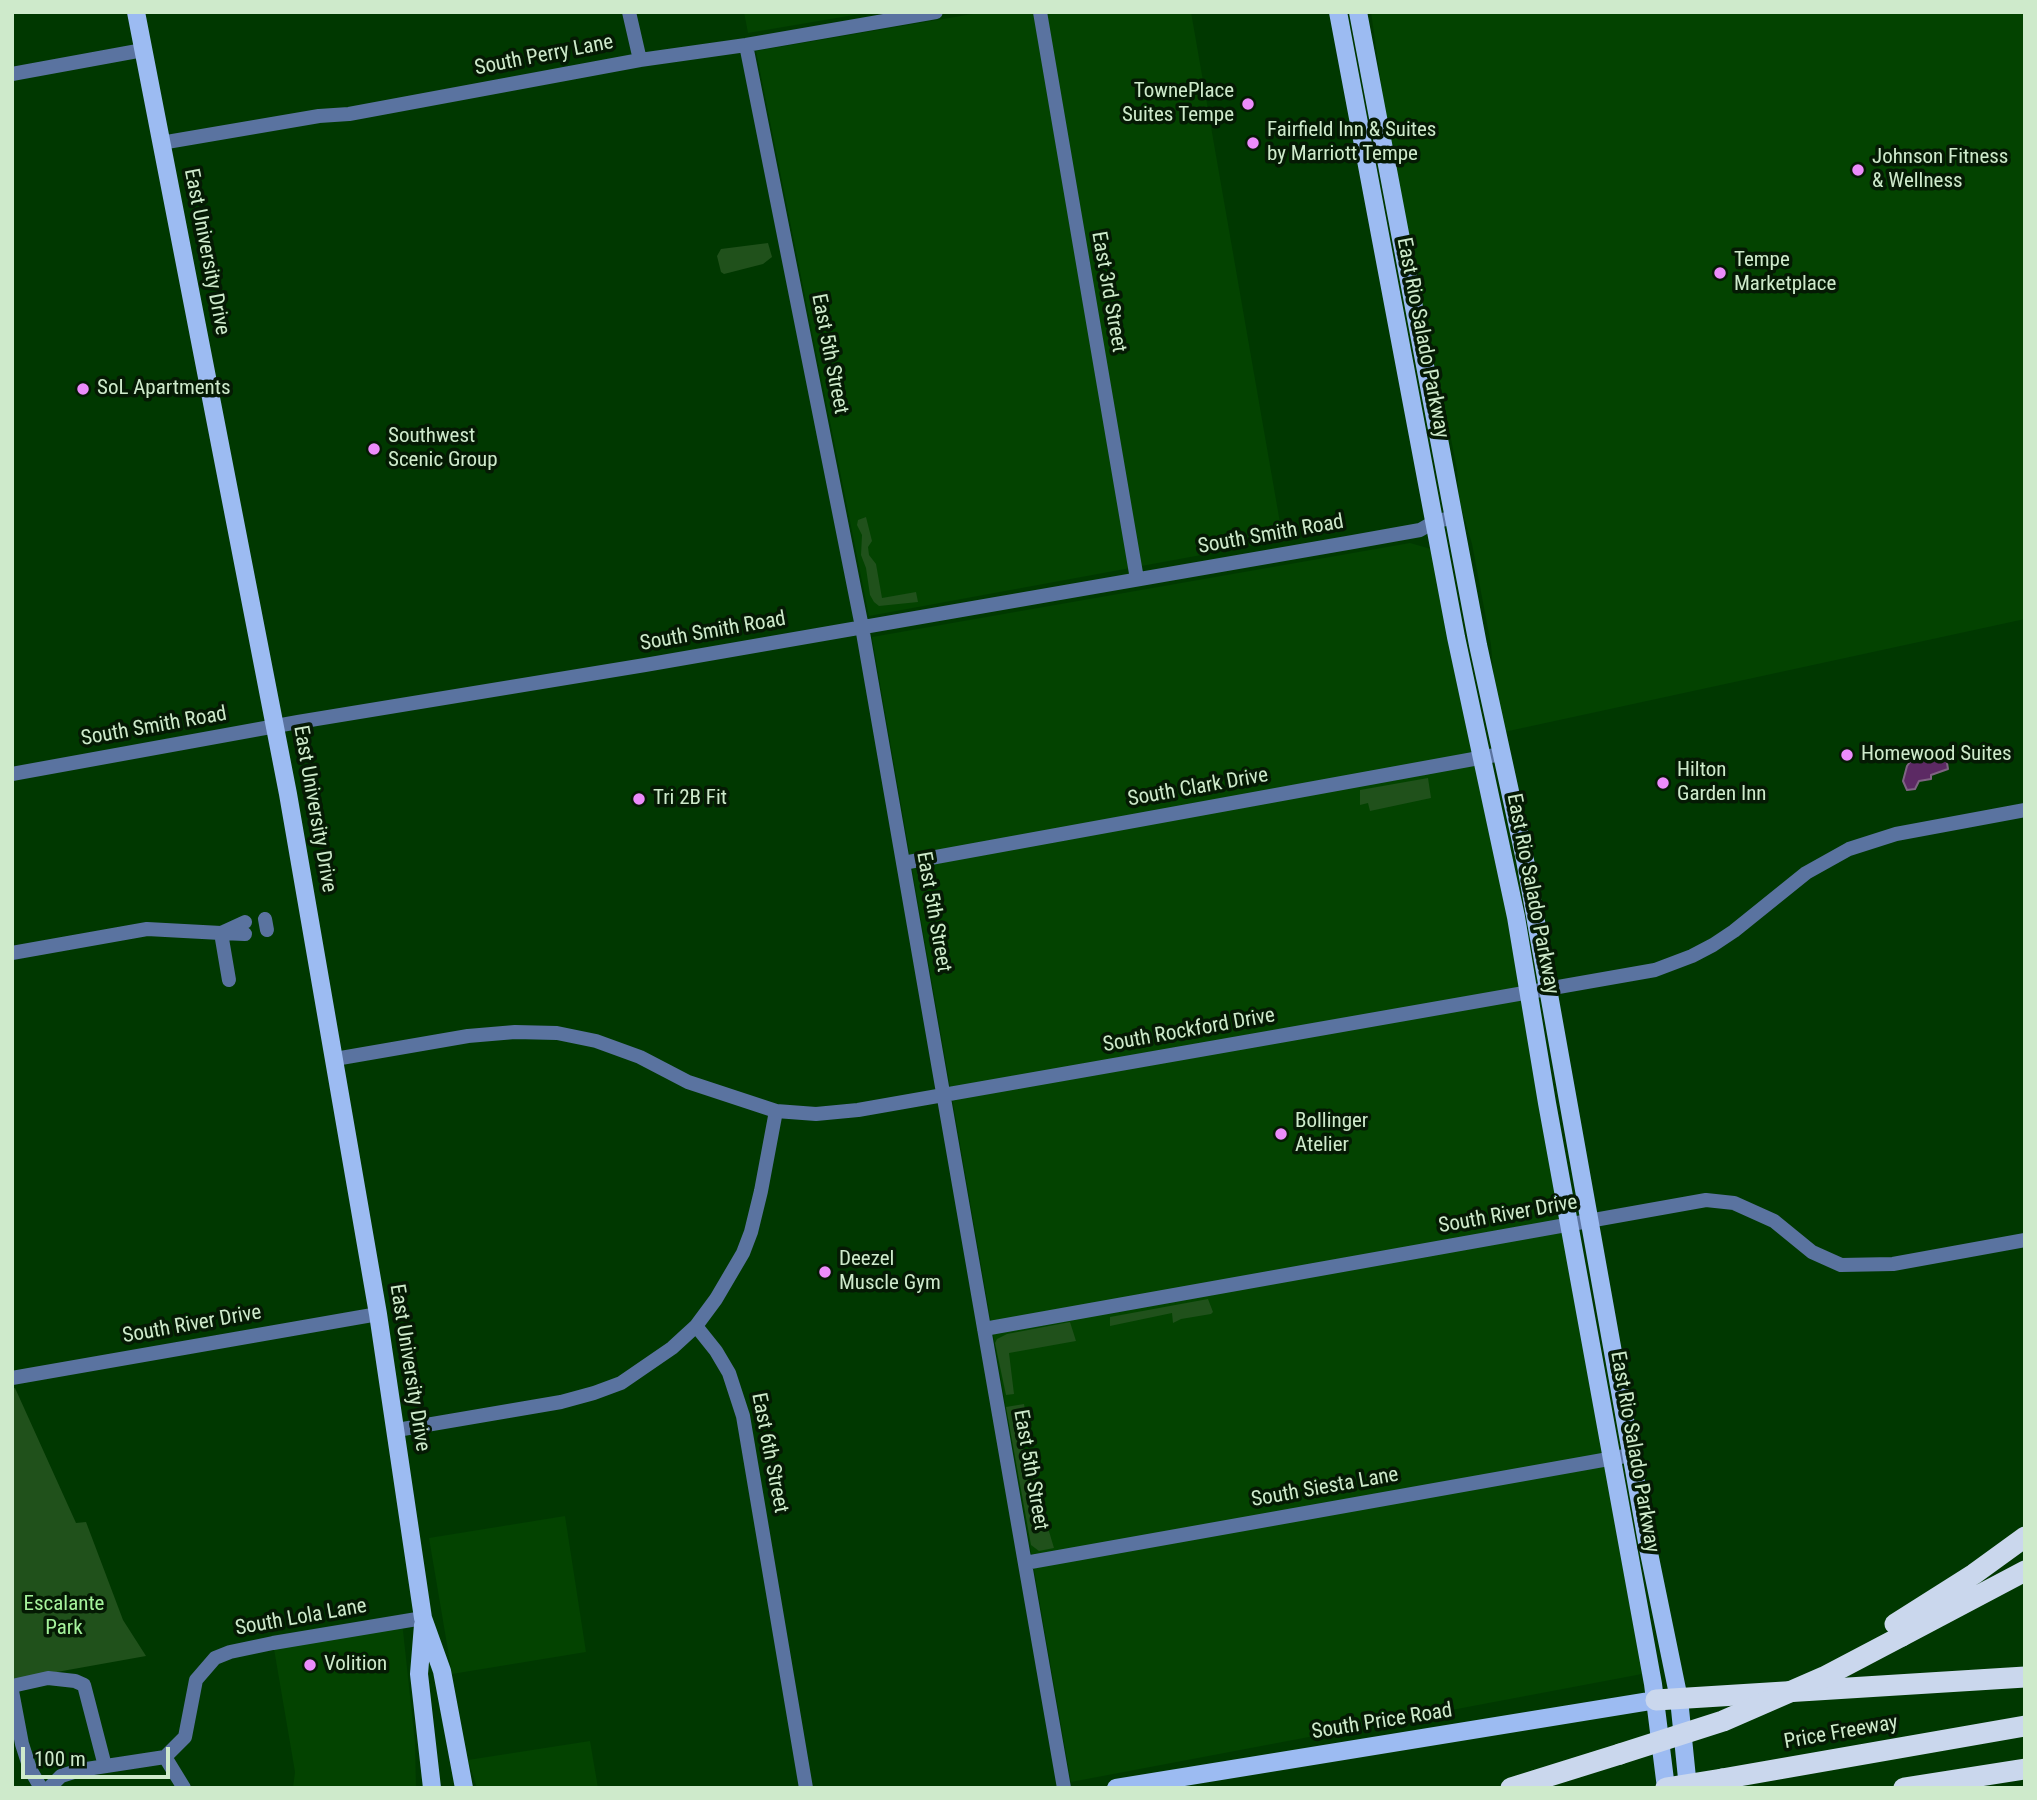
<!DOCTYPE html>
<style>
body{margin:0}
#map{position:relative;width:2037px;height:1800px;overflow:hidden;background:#003800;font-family:"Roboto Condensed",sans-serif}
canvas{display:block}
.frame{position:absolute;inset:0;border:14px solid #ceeacb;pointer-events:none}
.scale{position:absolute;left:21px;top:1747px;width:149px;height:32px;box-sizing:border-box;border:4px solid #ceeacb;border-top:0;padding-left:9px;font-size:21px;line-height:24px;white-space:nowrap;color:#ceeacb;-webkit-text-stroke:5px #051a04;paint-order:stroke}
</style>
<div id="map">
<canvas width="2037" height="1800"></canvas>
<div class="frame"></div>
<div class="scale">100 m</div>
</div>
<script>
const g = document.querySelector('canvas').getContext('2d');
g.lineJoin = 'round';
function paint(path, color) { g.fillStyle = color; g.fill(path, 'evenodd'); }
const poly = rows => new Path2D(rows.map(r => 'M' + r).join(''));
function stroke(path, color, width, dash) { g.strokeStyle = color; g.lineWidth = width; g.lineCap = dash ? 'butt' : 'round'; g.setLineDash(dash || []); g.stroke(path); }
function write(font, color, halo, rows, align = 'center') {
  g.font = font + ' "Roboto Condensed",sans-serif'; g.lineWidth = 7; g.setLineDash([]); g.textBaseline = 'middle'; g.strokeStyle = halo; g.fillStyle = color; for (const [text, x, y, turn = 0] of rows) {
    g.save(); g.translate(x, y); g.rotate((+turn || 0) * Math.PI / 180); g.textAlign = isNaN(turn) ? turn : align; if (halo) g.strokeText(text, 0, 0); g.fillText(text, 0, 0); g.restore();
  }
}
paint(poly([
 [744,12,872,12,748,33],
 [984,12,1191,12,1283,540,869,616,756,51],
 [1371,12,2025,12,2025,619,1504,732,1495,696,1491,645,1472,544,1459,500,1457,469,1451,439,1443,421,1387,126],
 [1410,543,1431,549,1500,874,1642,1674,1071,1782,872,637],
 [565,1516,586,1652,452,1674,429,1538],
 [402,1621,415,1743,416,1788,293,1788,295,1772,273,1643],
 [590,1741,598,1788,477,1788,468,1760]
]), '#034300');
paint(poly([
 [768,243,772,257,763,264,724,274,721,272,717,256,721,249],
 [866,517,872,541,868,547,869,555,876,564,882,598,916,592,918,602,879,606,874,602,870,595,866,568,861,555,862,535,857,525,858,520],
 [1428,778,1431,798,1370,811,1368,803,1360,805,1360,790],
 [1208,1299,1213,1312,1211,1314,1181,1319,1173,1323,1172,1313,1110,1326,1110,1317],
 [1070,1322,1076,1341,1009,1353,1014,1394,1006,1395,995,1343,997,1339,1007,1334],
 [15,1388,76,1523,86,1522,123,1620,146,1656,12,1680,12,1389],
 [1024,1404,1029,1433,1021,1436,1034,1509,1042,1508,1054,1548,1039,1551,1031,1545,1006,1407]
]), '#20511b');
const water = poly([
 [1920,755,1946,757,1948,769,1931,775,1931,779,1919,781,1915,789,1907,790,1903,781,1907,766,1912,759,1920,755]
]);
paint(water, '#5c2a64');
stroke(water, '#7e6483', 2);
stroke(poly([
 [629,12,640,60],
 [1040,12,1137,579],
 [746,45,862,627,1064,1788],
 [12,74,143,50],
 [161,143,319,116,349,114,640,60,746,45,936,12],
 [12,774,298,722,645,665,1353,542,1420,530,1434,522,1454,517],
 [903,863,1501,754],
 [265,919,267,930],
 [245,934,221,933,245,922],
 [12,953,147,929,221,933,229,980],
 [335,1059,468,1036,515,1032,557,1033,596,1041,640,1057,688,1082,776,1111,816,1114,858,1110,1655,970,1692,956,1713,945,1734,931,1806,873,1849,849,1896,834,2025,810],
 [696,1326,716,1351,729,1373,743,1416,806,1788],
 [984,1329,1706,1200,1734,1203,1774,1221,1812,1252,1841,1265,1893,1264,2025,1240],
 [12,1378,378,1314],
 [397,1430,561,1402,594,1393,621,1383,672,1348,696,1326,716,1299,743,1253,751,1232,761,1191,776,1111],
 [1025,1563,1631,1455],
 [12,1686,48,1678,75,1681,84,1685,105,1766],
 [12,1691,22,1744,30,1769,41,1788],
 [165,1757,184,1788],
 [49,1788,61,1776,80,1770,165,1757,185,1737,196,1680,215,1658,230,1652,273,1643,423,1618]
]), '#5a73a0', 14);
stroke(poly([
 [136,12,288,794,378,1314,423,1618,442,1671,464,1788],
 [1338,12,1456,637,1516,917,1547,1103,1653,1684,1666,1788],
 [1358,12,1478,645,1525,860,1648,1548,1679,1699,1688,1788],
 [423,1625,419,1674,432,1788],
 [1116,1788,1656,1700]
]), '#9cbbf2', 18);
stroke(poly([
 [1895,1624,1974,1574,2025,1537],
 [1902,1636,2025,1571],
 [1656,1700,2025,1677],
 [1722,1779,2025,1726],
 [1511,1788,1620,1754],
 [1904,1788,2025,1769]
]), '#cad7ed', 21);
stroke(poly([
 [1620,1754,1723,1721,1824,1677,1902,1636],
 [1666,1788,1722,1779]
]), '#cad7ed', 21);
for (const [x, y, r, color] of [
 [1248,104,7,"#ec8cfb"],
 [1253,143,7,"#ec8cfb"],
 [1858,170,7,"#ec8cfb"],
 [1720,273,7,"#ec8cfb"],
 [83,389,7,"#ec8cfb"],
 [374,449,7,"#ec8cfb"],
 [1847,755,7,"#ec8cfb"],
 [1663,783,7,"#ec8cfb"],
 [639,799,7,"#ec8cfb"],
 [1281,1134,7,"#ec8cfb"],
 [825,1272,7,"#ec8cfb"],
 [310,1665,7,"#ec8cfb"]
]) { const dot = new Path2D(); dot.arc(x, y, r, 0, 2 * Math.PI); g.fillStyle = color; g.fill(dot); stroke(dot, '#051a04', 2.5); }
write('21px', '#ceeacb', '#051a04', [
 ["South Perry Lane",544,56,-11],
 ["East University Drive",206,252,79],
 ["East 3rd Street",1108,292,80],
 ["East Rio Salado Parkway",1422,338,79],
 ["East 5th Street",829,354,79],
 ["South Smith Road",1271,535,-10],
 ["South Smith Road",713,632,-10],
 ["South Smith Road",154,727,-10],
 ["South Clark Drive",1198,788,-10],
 ["East University Drive",314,809,80],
 ["East Rio Salado Parkway",1532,894,79],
 ["East 5th Street",933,912,80],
 ["South Rockford Drive",1189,1031,-10],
 ["South River Drive",1508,1215,-10],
 ["South River Drive",192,1325,-10],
 ["East University Drive",409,1368,81],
 ["East Rio Salado Parkway",1634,1452,80],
 ["East 6th Street",769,1453,79],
 ["East 5th Street",1030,1470,80],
 ["South Siesta Lane",1325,1488,-10],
 ["South Lola Lane",301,1618,-10],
 ["South Price Road",1382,1722,-9],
 ["Price Freeway",1841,1733,-10]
]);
write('21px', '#ceeacb', '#051a04', [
 ["TownePlace",1234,92,"right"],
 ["Suites Tempe",1234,116,"right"],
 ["Fairfield Inn & Suites",1267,131],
 ["by Marriott Tempe",1267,155],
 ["Johnson Fitness",1872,158],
 ["& Wellness",1872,182],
 ["Tempe",1734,261],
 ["Marketplace",1734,285],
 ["SoL Apartments",97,389],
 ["Southwest",388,437],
 ["Scenic Group",388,461],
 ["Homewood Suites",1861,755],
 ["Hilton",1677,771],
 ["Garden Inn",1677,795],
 ["Tri 2B Fit",653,799],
 ["Bollinger",1295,1122],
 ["Atelier",1295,1146],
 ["Deezel",839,1260],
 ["Muscle Gym",839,1284],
 ["Volition",324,1665]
], 'left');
write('21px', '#a6f49d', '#051a04', [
 ["Escalante",64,1605],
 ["Park",64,1629]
]);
</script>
